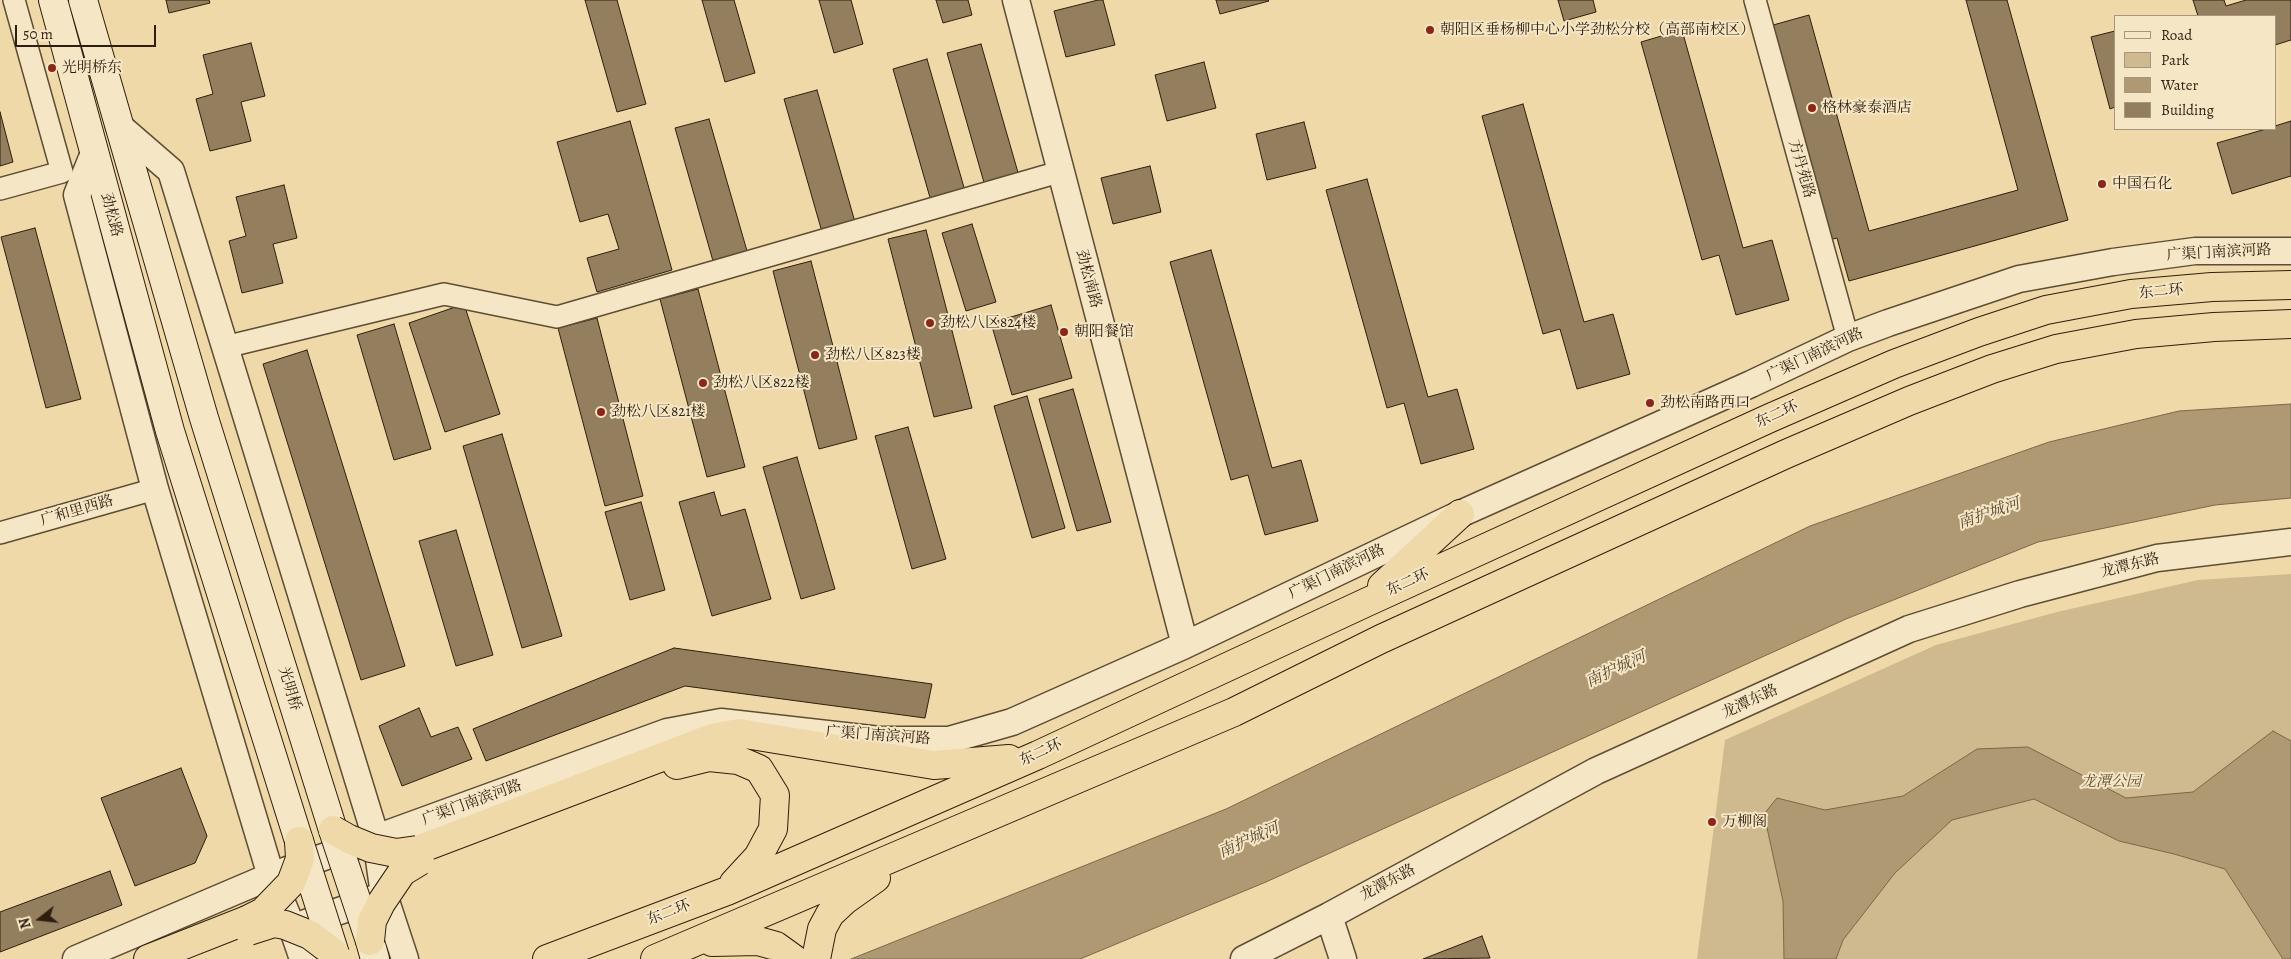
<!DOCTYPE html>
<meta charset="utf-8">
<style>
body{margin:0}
#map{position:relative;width:2291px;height:959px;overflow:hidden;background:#f0d9a8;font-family:Alegreya,serif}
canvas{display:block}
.legend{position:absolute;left:2114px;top:15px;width:162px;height:115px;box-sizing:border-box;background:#f5e6c6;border:1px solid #a5967c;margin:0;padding:6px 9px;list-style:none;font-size:15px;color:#2e1e0d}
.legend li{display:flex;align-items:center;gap:10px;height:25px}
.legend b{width:25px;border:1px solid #a5967c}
.north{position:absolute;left:15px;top:894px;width:50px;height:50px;-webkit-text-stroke:4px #f5e6c6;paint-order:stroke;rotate:254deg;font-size:14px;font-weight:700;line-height:20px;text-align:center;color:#2e1e0d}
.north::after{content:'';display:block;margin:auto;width:18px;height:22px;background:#2e1e0d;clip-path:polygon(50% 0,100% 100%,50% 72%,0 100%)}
.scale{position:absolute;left:15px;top:25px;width:141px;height:22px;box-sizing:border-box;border:2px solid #2e1e0d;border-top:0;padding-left:6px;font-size:15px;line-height:18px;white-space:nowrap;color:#2e1e0d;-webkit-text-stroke:4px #f5e6c6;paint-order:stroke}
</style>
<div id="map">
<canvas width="2291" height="959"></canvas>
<ul class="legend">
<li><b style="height:6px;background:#f5e6c6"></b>Road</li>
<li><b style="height:14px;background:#cfb98e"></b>Park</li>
<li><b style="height:14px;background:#ae9973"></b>Water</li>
<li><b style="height:14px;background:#937f5e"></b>Building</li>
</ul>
<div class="north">N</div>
<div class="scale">50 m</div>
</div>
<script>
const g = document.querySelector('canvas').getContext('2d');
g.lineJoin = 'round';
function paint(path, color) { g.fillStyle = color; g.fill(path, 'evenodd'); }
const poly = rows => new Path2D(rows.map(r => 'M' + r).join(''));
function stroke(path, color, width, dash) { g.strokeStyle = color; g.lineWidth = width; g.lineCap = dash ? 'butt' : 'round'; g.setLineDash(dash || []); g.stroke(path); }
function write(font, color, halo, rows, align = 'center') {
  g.font = font + ' Alegreya,"Noto Serif SC",serif'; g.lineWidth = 4; g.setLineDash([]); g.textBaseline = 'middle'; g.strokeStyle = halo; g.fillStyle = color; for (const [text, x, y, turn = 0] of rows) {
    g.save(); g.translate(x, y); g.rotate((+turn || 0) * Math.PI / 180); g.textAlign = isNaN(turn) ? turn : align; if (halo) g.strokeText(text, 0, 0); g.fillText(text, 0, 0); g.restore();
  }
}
paint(poly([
 [2291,574,2291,959,1697,959,1725,740,1936,645,2057,612,2198,580]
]), '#cfb98e');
const water = poly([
 [2291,404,2291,498,2215,505,2038,542,1846,619,1266,882,1080,959,851,959,1226,809,1810,526,2049,442,2179,411,2291,404],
 [2273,731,2291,741,2291,959,2283,959,2225,869,2174,854,2119,841,2034,799,1952,820,1895,873,1843,940,1836,959,1784,959,1783,901,1764,814,1777,798,1825,810,1903,796,1977,749,2028,747,2126,798,2193,792,2273,731]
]);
paint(water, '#ae9973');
stroke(water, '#7b684a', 1);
const building = poly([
 [166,0,209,0,210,3,169,13,166,0],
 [585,0,617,0,646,104,617,112,585,0],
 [702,0,734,0,755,73,725,82,702,0],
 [819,0,851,0,863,44,834,53,819,0],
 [936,0,968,0,972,15,943,23,936,0],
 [1098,0,1103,0,1115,45,1066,57,1054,11,1098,0],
 [1216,0,1268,0,1269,1,1220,14,1216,0],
 [1558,0,1593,0,1596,12,1564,21,1558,0],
 [1966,0,2007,0,2068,220,1849,281,1837,238,1825,241,1766,27,1809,15,1869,231,2018,190,1966,0],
 [2193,0,2224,0,2226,6,2246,0,2291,0,2291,40,2275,45,2275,16,2198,16,2193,0],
 [1682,30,1743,248,1772,240,1789,300,1736,315,1719,255,1702,260,1641,42,1682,30],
 [2115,31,2115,107,2110,109,2091,37,2115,31],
 [251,43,265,96,241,102,251,141,210,151,196,99,213,94,203,55,251,43],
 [981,44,1019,176,985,186,947,53,981,44],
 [927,59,965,191,931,201,893,69,927,59],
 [1204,62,1216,108,1167,121,1155,75,1204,62],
 [817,90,855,222,822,232,784,99,817,90],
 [1523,104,1584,322,1613,314,1630,374,1577,389,1560,329,1543,334,1482,116,1523,104],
 [0,112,13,162,0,166,0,112],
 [709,119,747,251,713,261,675,128,709,119],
 [630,121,672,270,597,292,587,258,619,249,608,214,580,222,557,142,630,121],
 [2291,121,2291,176,2232,194,2217,143,2266,129,2275,129,2275,126,2291,121],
 [1304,122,1316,168,1267,180,1256,134,1304,122],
 [1150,166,1161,212,1113,224,1101,178,1150,166],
 [1367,179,1428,397,1457,389,1474,449,1421,464,1404,403,1387,408,1326,190,1367,179],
 [284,185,297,238,273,244,283,283,242,293,229,241,246,236,236,197,284,185],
 [972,224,996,302,966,311,942,233,972,224],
 [35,228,81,399,46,408,1,237,35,228],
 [926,230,972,408,934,417,888,239,926,230],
 [1211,250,1272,468,1301,460,1318,521,1265,535,1248,475,1231,480,1170,262,1211,250],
 [811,261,857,439,819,449,773,271,811,261],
 [698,289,745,467,707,477,660,299,698,289],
 [464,304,500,414,445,432,409,323,464,304],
 [1051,305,1072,378,1012,395,991,323,1051,305],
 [597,318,643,496,605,506,558,328,597,318],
 [394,324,431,449,394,460,357,335,394,324],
 [307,350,405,666,361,680,263,364,307,350],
 [1073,389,1111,522,1077,531,1039,399,1073,389],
 [1027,396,1065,528,1032,538,994,406,1027,396],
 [908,427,946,559,912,569,875,436,908,427],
 [502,434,562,636,522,648,463,446,502,434],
 [797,457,835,589,801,599,763,467,797,457],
 [714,492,721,516,745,509,771,599,712,616,679,502,714,492],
 [641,502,665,590,630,600,605,512,641,502],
 [456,530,493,655,456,666,419,541,456,530],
 [674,648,932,684,925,718,685,686,486,761,473,729,674,648],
 [419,708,431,737,458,727,472,759,402,786,379,726,419,708],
 [181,768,207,836,195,863,135,886,101,798,181,768],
 [110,871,122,905,0,952,0,912,110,871],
 [1482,936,1490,958,1423,959,1482,936]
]);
paint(building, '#937f5e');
stroke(building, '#2e1e0d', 1);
const minor = poly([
 [1755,0,1848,338],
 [0,189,62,172,14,0],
 [225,347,444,294,557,317,1059,172],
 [0,533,155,489]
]);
const tertiary = poly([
 [1016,0,1185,645],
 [119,126,171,171,376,838,667,732,721,722,880,740,949,740,1012,722,1185,645,1460,514,1751,384,1848,338,1888,323,2019,279,2113,262,2195,251,2291,251],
 [384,895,405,959],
 [1329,916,1343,959],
 [303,924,384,895,376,838,271,876,292,927,303,959],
 [76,959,271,876,155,489,77,195,94,153],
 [1244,959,1329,916,1596,771,1909,629,2020,594,2157,558,2291,542]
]);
const secondary = poly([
 [53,0,170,431,299,841],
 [83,0,204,418,333,830],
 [370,941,375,959]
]);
const trunk = poly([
 [1382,586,1460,514],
 [677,765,709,757,738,760,759,769,775,795,773,829,758,857,734,883],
 [417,850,712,738,739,733,934,765,1009,759],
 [712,942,758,941,776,946,794,959],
 [148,959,247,920],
 [547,959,727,891,1038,755,1365,603,1770,418,1894,364,1979,332,2046,310,2131,294,2212,287,2291,285],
 [655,959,1234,712,1381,639,1786,454,1909,401,1992,369,2056,349,2136,334,2214,327,2291,324],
 [816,959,822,929,830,914,845,900,876,878]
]);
stroke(minor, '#5e4d34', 24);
stroke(tertiary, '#5e4d34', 29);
stroke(secondary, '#2e1e0d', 30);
stroke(trunk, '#2e1e0d', 30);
stroke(minor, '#f5e6c6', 21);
stroke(tertiary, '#f5e6c6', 26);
stroke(secondary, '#f5e6c6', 28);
stroke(trunk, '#f0d9a8', 28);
const secondaryBridge = poly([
 [333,830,370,941],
 [299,841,335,954]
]);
const trunkBridge = poly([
 [333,830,349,839,371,848,396,853,417,850],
 [247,920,263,912,291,883,300,859,299,841],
 [249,931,274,923,285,925,310,935,335,954],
 [370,941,372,921,381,903,402,872,420,861]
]);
stroke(secondaryBridge, '#2e1e0d', 30, []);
stroke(trunkBridge, '#2e1e0d', 30, []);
stroke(secondaryBridge, '#f5e6c6', 28);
stroke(trunkBridge, '#f0d9a8', 28);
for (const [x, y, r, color] of [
 [1430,30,5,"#8f2418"],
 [52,68,5,"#8f2418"],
 [1812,108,5,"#8f2418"],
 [2102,184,5,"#8f2418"],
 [930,323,5,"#8f2418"],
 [1064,332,5,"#8f2418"],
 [815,355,5,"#8f2418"],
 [703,383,5,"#8f2418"],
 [1650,403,5,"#8f2418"],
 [601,412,5,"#8f2418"],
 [1712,822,5,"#8f2418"]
]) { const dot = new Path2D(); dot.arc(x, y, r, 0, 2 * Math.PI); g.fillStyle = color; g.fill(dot); stroke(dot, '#f5e6c6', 2); }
write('15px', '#2e1e0d', '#f5e6c6', [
 ["朝阳区垂杨柳中心小学劲松分校（高部南校区）",1440,30],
 ["光明桥东",62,68],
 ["格林豪泰酒店",1822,108],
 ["中国石化",2112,184],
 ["劲松八区824楼",940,323],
 ["朝阳餐馆",1074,332],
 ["劲松八区823楼",825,355],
 ["劲松八区822楼",713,383],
 ["劲松南路西口",1660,403],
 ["劲松八区821楼",611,412],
 ["万柳阁",1722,822]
], 'left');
write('15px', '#2e1e0d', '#f5e6c6', [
 ["方丹苑路",1801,169,74],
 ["劲松路",111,215,75],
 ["广渠门南滨河路",2219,253,-3],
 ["劲松南路",1088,279,75],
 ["东二环",2161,292,-5],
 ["广渠门南滨河路",1815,355,-25],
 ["东二环",1777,415,-24],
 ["广和里西路",77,511,-16],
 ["龙潭东路",2130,566,-14],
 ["广渠门南滨河路",1337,572,-26],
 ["东二环",1408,583,-24],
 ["光明桥",289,689,73],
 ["龙潭东路",1750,702,-25],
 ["广渠门南滨河路",878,736,4],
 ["东二环",1041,753,-24],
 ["广渠门南滨河路",472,803,-20],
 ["龙潭东路",1388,883,-28],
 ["东二环",669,913,-21]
]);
write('italic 15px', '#5e4c34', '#f5e6c6', [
 ["龙潭公园",2111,782]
]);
write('italic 16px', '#5b4931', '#f5e6c6', [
 ["南护城河",1989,514,-19],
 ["南护城河",1616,670,-25],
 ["南护城河",1249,841,-24]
]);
</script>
